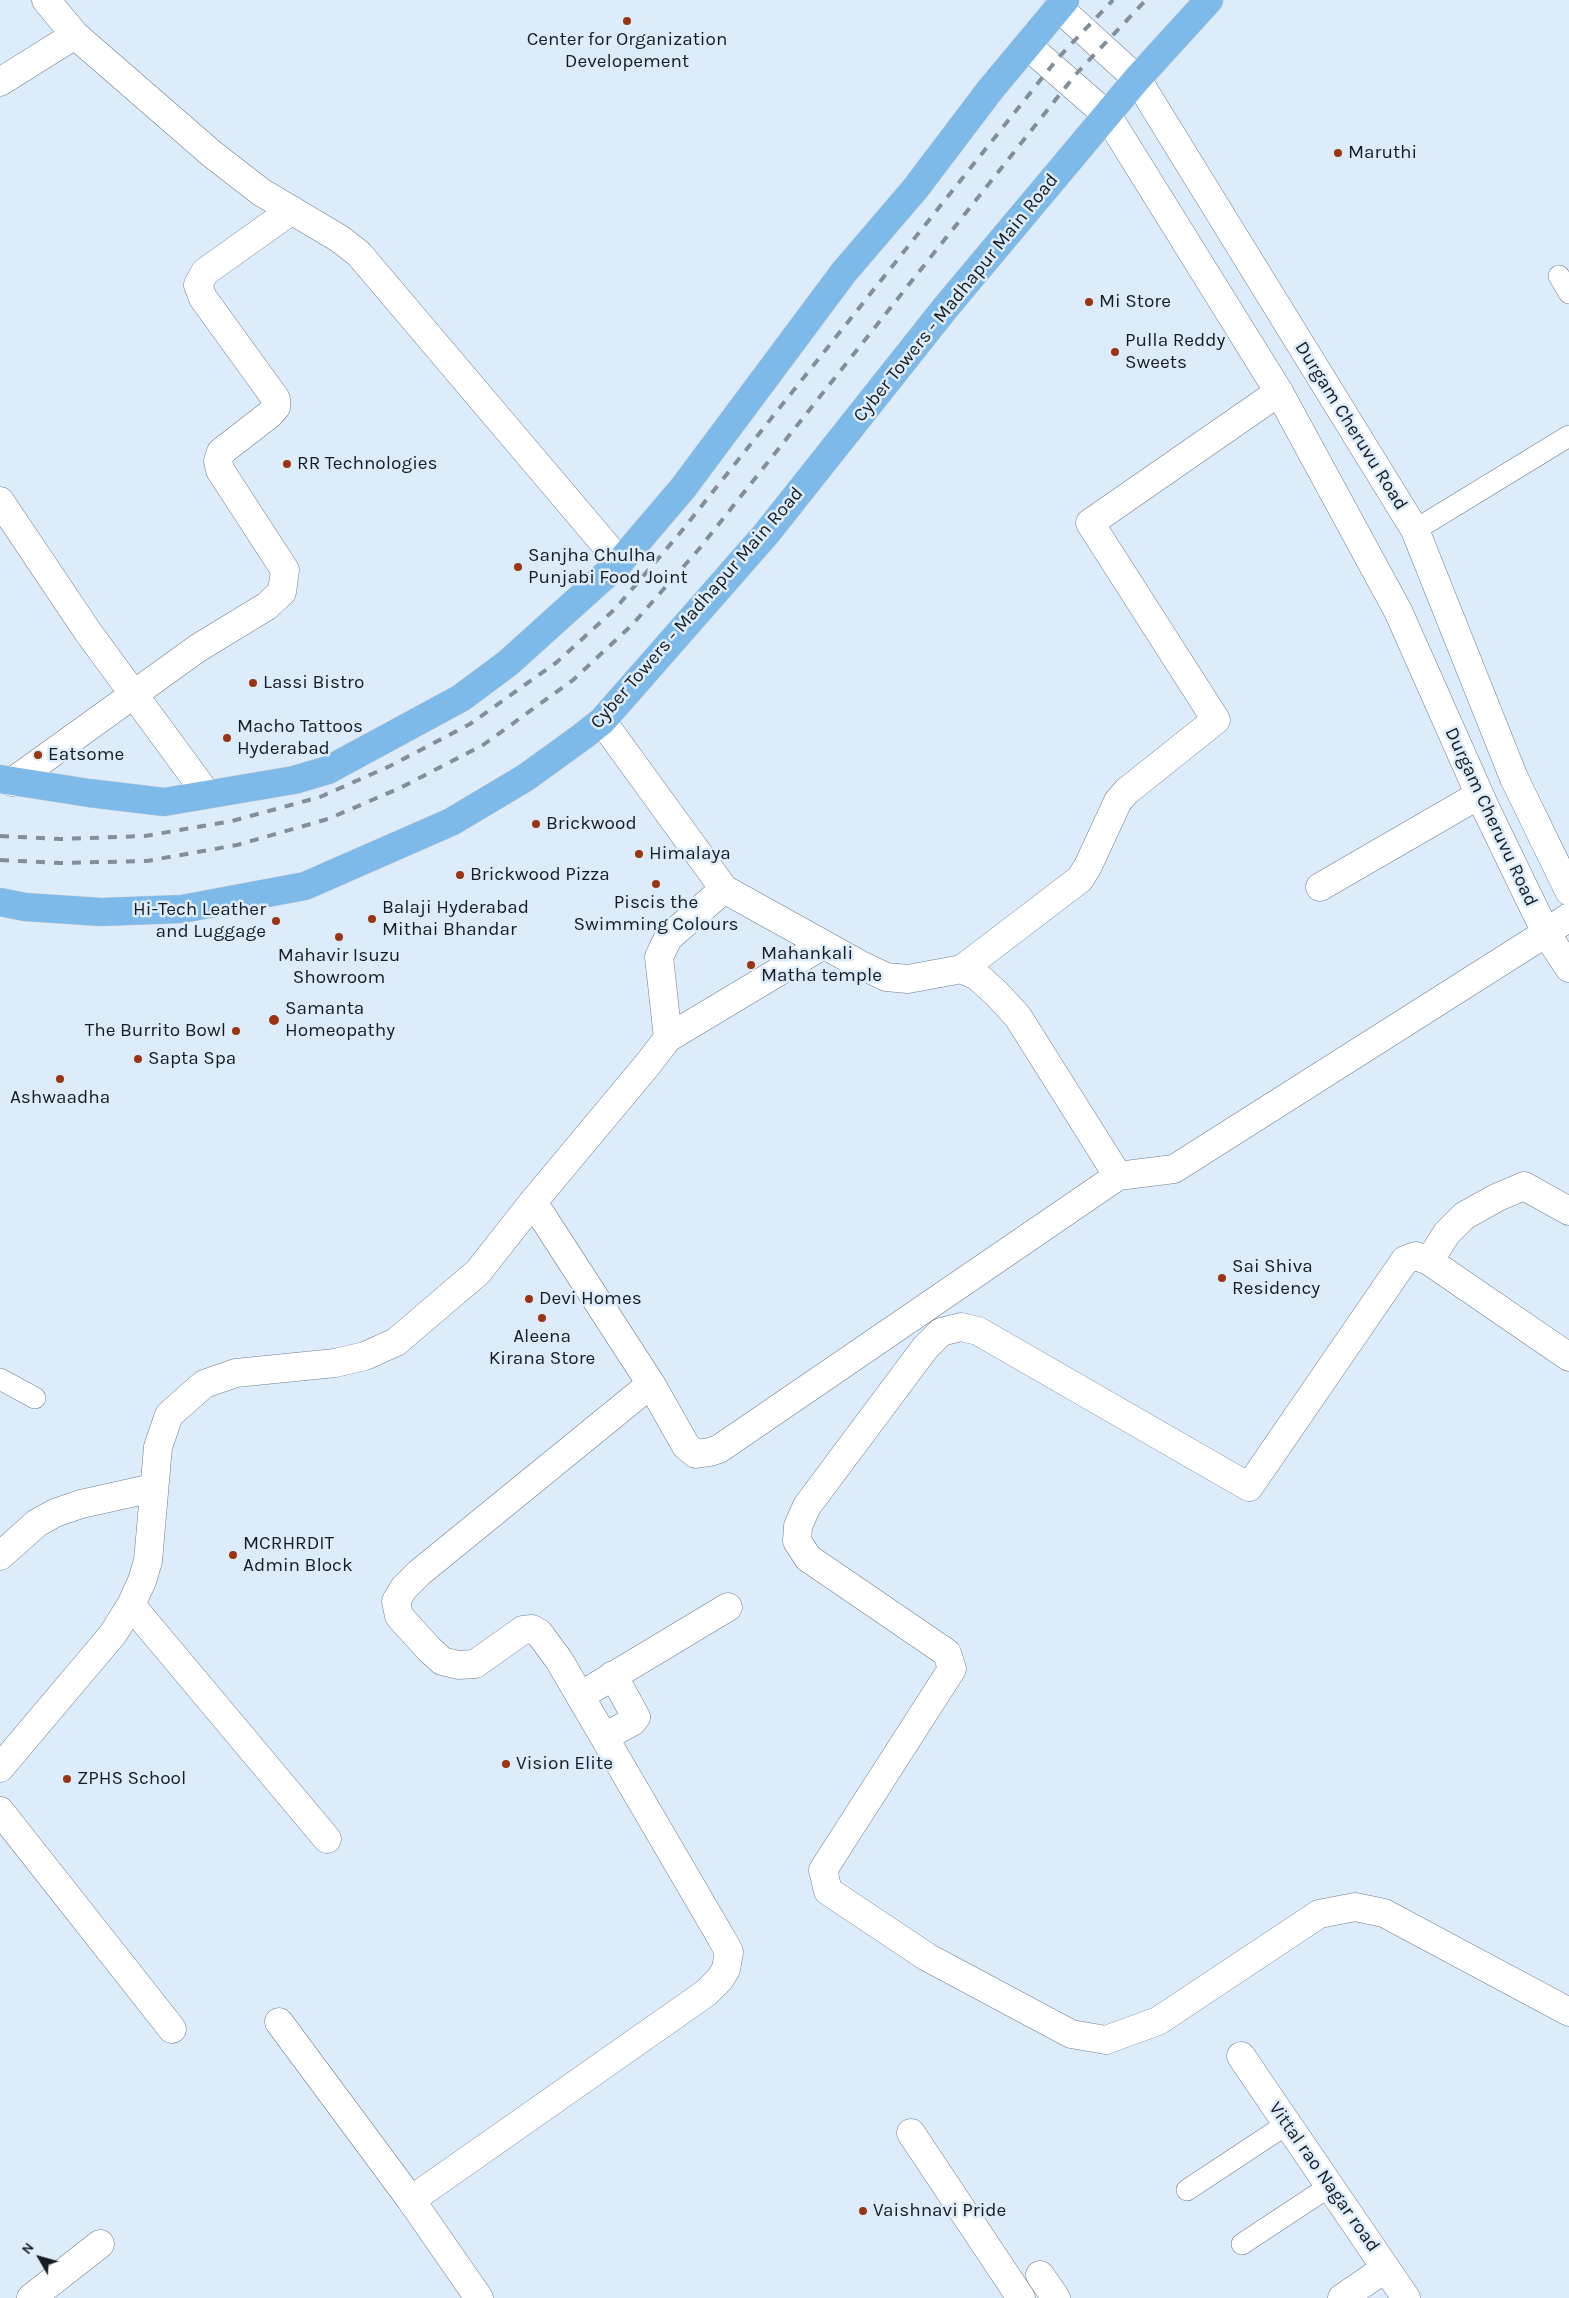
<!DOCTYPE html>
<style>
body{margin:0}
#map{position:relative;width:1569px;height:2298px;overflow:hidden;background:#ddecfb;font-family:Karla,sans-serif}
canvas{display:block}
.north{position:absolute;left:15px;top:2233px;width:50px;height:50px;-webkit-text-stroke:4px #ddecfb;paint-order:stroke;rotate:308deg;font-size:14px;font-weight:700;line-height:20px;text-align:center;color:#161c21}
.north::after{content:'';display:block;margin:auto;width:18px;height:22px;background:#161c21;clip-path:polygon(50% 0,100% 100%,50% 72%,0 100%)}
</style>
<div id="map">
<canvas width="1569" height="2298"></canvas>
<div class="north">N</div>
</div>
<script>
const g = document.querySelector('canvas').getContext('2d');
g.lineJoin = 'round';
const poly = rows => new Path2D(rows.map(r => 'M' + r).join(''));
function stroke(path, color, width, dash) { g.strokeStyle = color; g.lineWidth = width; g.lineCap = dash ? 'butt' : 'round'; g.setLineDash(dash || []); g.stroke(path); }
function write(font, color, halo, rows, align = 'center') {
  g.font = font + ' Karla,sans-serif'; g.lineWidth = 5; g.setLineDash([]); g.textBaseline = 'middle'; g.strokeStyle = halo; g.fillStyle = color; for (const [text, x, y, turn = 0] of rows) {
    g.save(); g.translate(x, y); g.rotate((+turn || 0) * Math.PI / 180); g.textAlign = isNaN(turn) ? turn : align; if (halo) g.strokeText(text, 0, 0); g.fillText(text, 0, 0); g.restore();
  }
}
const service = poly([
 [1559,276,1569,293],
 [1415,530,1569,436],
 [0,1379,35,1398],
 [1187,2190,1287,2124],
 [1242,2244,1330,2186]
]);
const minor = poly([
 [46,0,75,35,212,154,261,192,340,239,359,254,620,562],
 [0,82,75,35],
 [0,501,88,632,206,793],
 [602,721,724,889,859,964,886,977,908,979,962,969,977,976,997,994,1018,1017,1118,1176],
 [12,782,198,648,267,606,282,592,285,570,220,470,218,461,221,452,270,414,276,407,276,399,203,298,198,285,205,272,292,210],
 [1320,887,1479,795],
 [962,969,1080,879,1088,866,1118,801,1127,791,1216,720,1090,523,1279,392],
 [668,1038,823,945],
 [533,1202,651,1384,686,1446,696,1454,710,1452,719,1449,1118,1176,1174,1169,1546,933],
 [1429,1261,1447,1233,1464,1216,1496,1198,1524,1186,1569,1211],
 [1569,1357,1429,1261,1416,1256,1405,1260,1249,1487,978,1331,961,1327,941,1332,925,1348,807,1506,798,1526,797,1541,808,1558,947,1653,952,1669,823,1870,828,1891,927,1957,1071,2034,1106,2040,1158,2021,1319,1914,1355,1907,1384,1913,1569,2012],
 [0,1556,37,1523,55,1513,81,1504,153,1488],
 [131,1605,327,1839],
 [580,1696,728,1607],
 [604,1737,632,1722,636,1717,613,1675],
 [0,1768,113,1634,131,1605,142,1581,148,1561,158,1447,169,1415,204,1384,236,1373,335,1363,365,1356,396,1342,478,1272,533,1202,648,1064,668,1038,659,957,668,938,724,889],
 [0,1811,172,2029],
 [279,2022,411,2200,479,2298],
 [1241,2056,1406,2298],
 [911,2133,1021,2298],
 [411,2200,706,1993,720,1979,726,1969,729,1952,722,1939,559,1660,539,1633,532,1629,523,1630,475,1664,458,1665,442,1661,429,1649,399,1616,396,1601,404,1588,419,1573,651,1384],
 [1040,2275,1056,2298],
 [31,2298,100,2244],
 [1342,2298,1386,2268]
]);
const secondary = poly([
 [1058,7,1137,79,1415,530,1514,778,1569,891],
 [1028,46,1107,115,1279,392,1398,611,1485,807,1546,933,1569,968],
 [1546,933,1569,917]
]);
const primary = poly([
 [0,779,89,793,164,802,294,780,328,770,461,698,508,663,620,562,683,488,844,272,915,189,990,90,1065,0],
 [0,902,25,907,101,912,182,909,305,886,451,822,525,778,583,736,602,721,766,534,946,307,1137,79,1209,0]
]);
stroke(service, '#6f7d8a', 22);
stroke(minor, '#6f7d8a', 29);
stroke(secondary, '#6f7d8a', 29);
stroke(primary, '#d0d2d3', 29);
stroke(service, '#fff', 21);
stroke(minor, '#fff', 28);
stroke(secondary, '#fff', 28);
stroke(primary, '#7dbae9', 28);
stroke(poly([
 [0,836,61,839,145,836,232,821,320,797,390,766,470,724,557,662,615,609,680,533,1058,58,1113,0],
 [0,860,61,863,147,861,237,845,328,819,400,788,483,745,573,680,632,625,699,549,1076,74,1146,0]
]), '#838e99', 4, [9, 9]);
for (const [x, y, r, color] of [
 [627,21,5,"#9b3412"],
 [1338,153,5,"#9b3412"],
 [1089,302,5,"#9b3412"],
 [1115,352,5,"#9b3412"],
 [287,464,5,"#9b3412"],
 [518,567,5,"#9b3412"],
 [253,683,5,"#9b3412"],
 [227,738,5,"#9b3412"],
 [38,755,5,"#9b3412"],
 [536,824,5,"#9b3412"],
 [639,854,5,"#9b3412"],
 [460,875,5,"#9b3412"],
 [656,884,5,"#9b3412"],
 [372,919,5,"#9b3412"],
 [276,921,5,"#9b3412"],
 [339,937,5,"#9b3412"],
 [751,965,5,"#9b3412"],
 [274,1020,6,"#9b3412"],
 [236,1031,5,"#9b3412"],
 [138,1059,5,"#9b3412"],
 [60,1079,5,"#9b3412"],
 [1222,1278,5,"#9b3412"],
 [529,1299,5,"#9b3412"],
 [542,1318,5,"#9b3412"],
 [233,1555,5,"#9b3412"],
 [506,1764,5,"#9b3412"],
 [67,1779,5,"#9b3412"],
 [863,2211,5,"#9b3412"]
]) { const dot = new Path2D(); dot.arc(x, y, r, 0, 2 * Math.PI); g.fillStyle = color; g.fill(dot); stroke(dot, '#ddecfb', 2); }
write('19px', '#161c21', '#ddecfb', [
 ["Center for Organization",627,40,"center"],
 ["Developement",627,62,"center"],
 ["Maruthi",1348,153],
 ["Mi Store",1099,302],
 ["Pulla Reddy",1125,341],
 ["Sweets",1125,363],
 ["RR Technologies",297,464],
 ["Sanjha Chulha",528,556],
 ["Punjabi Food Joint",528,578],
 ["Lassi Bistro",263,683],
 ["Macho Tattoos",237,727],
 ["Hyderabad",237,749],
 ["Eatsome",48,755],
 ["Brickwood",546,824],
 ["Himalaya",649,854],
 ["Brickwood Pizza",470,875],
 ["Piscis the",656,903,"center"],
 ["Swimming Colours",656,925,"center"],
 ["Balaji Hyderabad",382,908],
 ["Mithai Bhandar",382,930],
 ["Hi-Tech Leather",266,910,"right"],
 ["and Luggage",266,932,"right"],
 ["Mahankali",761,954],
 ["Matha temple",761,976],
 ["Mahavir Isuzu",339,956,"center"],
 ["Showroom",339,978,"center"],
 ["Samanta",285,1009],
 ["Homeopathy",285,1031],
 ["The Burrito Bowl",226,1031,"right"],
 ["Sapta Spa",148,1059],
 ["Ashwaadha",60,1098,"center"],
 ["Sai Shiva",1232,1267],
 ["Residency",1232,1289],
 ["Devi Homes",539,1299],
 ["Aleena",542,1337,"center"],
 ["Kirana Store",542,1359,"center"],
 ["MCRHRDIT",243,1544],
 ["Admin Block",243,1566],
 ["Vision Elite",516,1764],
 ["ZPHS School",77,1779],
 ["Vaishnavi Pride",873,2211]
], 'left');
write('19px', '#161c21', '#ddecfb', [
 ["Cyber Towers - Madhapur Main Road",956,298,-51],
 ["Durgam Cheruvu Road",1351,426,58],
 ["Cyber Towers - Madhapur Main Road",697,608,-49],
 ["Durgam Cheruvu Road",1491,817,65],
 ["Vittal rao Nagar road",1324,2177,55]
]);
</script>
